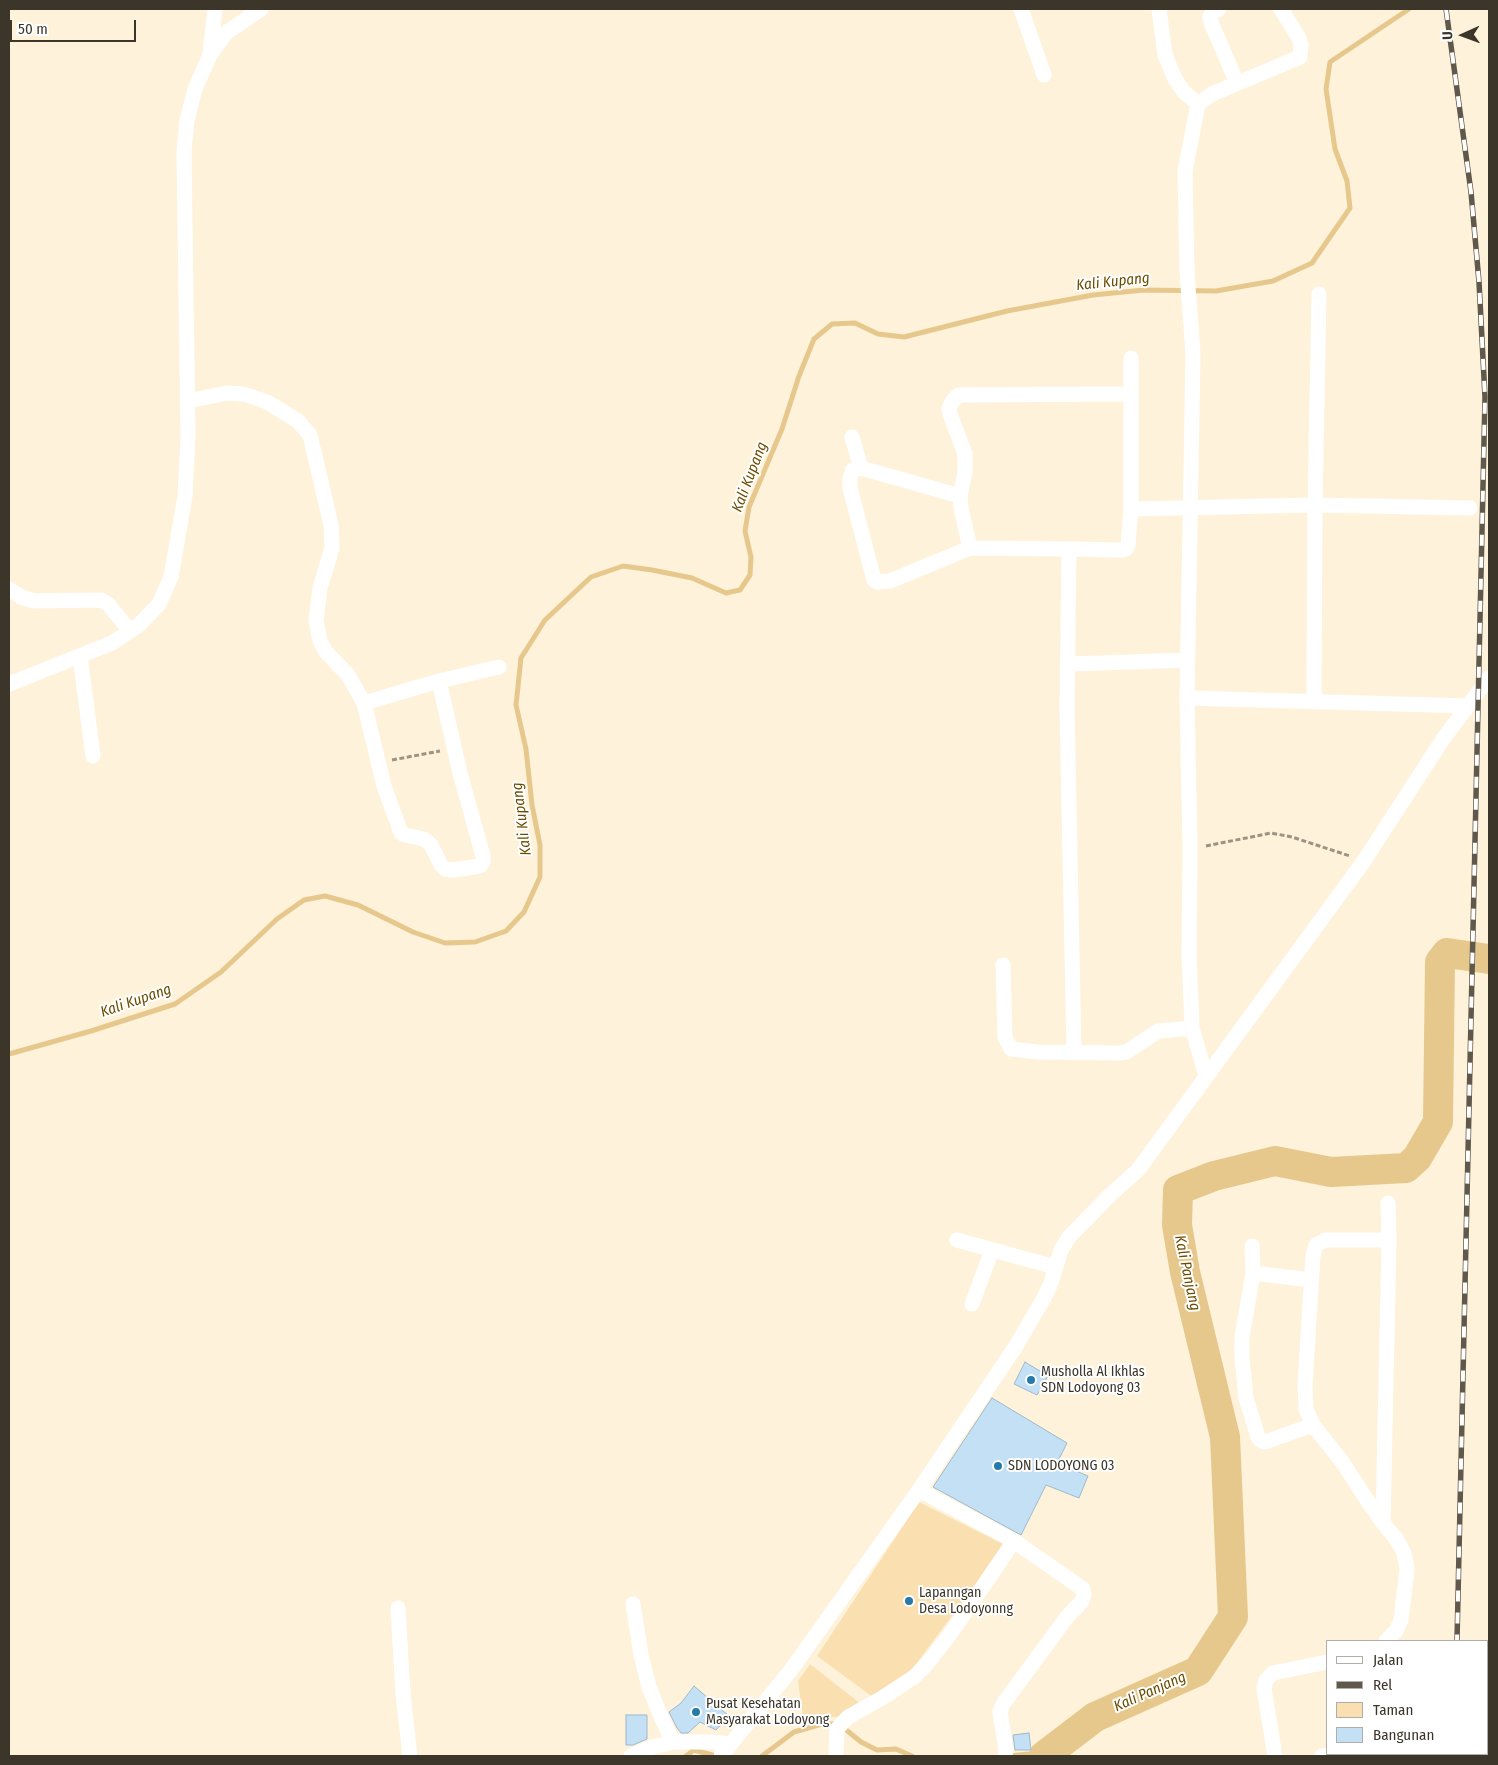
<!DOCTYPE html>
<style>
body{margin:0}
#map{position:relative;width:1498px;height:1765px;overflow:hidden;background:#fef2db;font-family:"Fira Sans Condensed",sans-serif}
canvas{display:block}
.frame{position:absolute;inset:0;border:10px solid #3b352a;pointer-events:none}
.legend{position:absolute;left:1326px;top:1640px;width:162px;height:115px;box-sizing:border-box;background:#fff;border:1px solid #b1aeaa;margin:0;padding:6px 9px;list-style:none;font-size:15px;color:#3b352a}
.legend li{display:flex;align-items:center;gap:10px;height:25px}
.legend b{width:25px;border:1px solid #b1aeaa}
.north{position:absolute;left:1438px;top:10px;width:50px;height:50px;-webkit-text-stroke:4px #fff;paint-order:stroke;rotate:268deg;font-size:14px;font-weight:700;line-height:20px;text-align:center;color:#3b352a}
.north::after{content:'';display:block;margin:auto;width:18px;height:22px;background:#3b352a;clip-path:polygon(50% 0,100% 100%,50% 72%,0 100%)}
.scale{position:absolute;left:10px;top:20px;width:126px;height:22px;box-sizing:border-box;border:2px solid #3b352a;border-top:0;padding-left:6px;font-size:15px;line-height:18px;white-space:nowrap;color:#3b352a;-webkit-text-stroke:4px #fff;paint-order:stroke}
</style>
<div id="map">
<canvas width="1498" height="1765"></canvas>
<div class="frame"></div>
<ul class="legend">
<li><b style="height:6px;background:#fff"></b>Jalan</li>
<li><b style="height:6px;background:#5f584b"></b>Rel</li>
<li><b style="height:14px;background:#fae0b1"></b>Taman</li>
<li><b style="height:14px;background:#c3e0f4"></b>Bangunan</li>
</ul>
<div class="north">U</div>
<div class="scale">50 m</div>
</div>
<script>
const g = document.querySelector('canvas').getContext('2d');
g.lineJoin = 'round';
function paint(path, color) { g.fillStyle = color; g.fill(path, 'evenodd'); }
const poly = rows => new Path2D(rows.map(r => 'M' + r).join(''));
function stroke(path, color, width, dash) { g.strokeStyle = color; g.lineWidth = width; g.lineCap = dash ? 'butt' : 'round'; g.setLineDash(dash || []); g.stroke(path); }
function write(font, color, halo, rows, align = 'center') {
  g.font = font + ' "Fira Sans Condensed",sans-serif'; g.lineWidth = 4; g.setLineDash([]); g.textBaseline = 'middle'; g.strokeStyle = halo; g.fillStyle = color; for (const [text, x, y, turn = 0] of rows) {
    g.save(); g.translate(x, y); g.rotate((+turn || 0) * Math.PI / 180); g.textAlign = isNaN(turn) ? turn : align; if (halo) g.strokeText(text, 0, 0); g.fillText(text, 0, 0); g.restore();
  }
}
paint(poly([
 [919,1502,1005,1545,910,1672,874,1698,817,1656],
 [810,1664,861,1704,838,1717,803,1717,798,1681]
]), '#fae0b1');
stroke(poly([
 [9,1054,91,1031,175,1004,221,972,277,919,304,900,325,896,358,905,413,932,445,943,475,942,506,931,524,912,540,877,540,845,532,805,526,749,516,705,521,658,545,620,591,577,623,566,652,570,692,578,726,593,740,590,750,575,751,557,745,531,749,507,782,429,799,376,814,339,832,324,855,323,878,334,904,337,1007,311,1093,295,1144,290,1216,291,1273,281,1312,263,1350,208,1347,181,1335,149,1326,89,1330,62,1409,9],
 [686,1756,694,1750,716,1756],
 [762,1756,794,1732,822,1724,839,1724,861,1742,877,1750,896,1749,912,1756],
 [1010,1756,1028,1754,1035,1756]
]), '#e7c88c', 5);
stroke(poly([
 [1044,1756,1095,1717,1198,1671,1233,1617,1225,1437,1185,1272,1177,1225,1178,1190,1214,1176,1275,1161,1331,1172,1406,1168,1417,1158,1438,1122,1440,962,1447,953,1489,959]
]), '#e7c88c', 30);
const building = poly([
 [1025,1362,1048,1376,1037,1395,1014,1384,1025,1362],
 [992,1398,1067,1443,1057,1463,1088,1476,1079,1498,1046,1485,1021,1535,933,1487,992,1398],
 [694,1686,729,1716,716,1730,700,1722,688,1733,681,1733,677,1728,669,1712,681,1703,694,1686],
 [626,1715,647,1715,647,1739,633,1745,626,1745,626,1715],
 [1029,1733,1031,1750,1015,1750,1013,1735,1029,1733]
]);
paint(building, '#c3e0f4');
stroke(building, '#9db9cc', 1);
stroke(poly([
 [392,760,440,751],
 [1206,846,1271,833,1292,837,1350,856]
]), '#9c9382', 3, [5, 2.5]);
stroke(poly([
 [1021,9,1044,75],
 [1159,9,1165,55,1175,79,1184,92,1198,104],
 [1219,9,1213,12,1210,16,1210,20,1237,83],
 [210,54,215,9],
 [188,401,227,393,244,394,267,402,298,421,310,435,331,525,332,548,320,588,316,621,320,641,326,652,348,675,364,703,384,786,401,833,405,835,424,839,431,845,441,865,445,869,453,870,480,866,483,862,483,856,460,773,439,681,364,703],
 [852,437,861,468],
 [960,496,861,468,853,470,850,478,850,488,874,580,877,582,890,581,970,548],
 [1131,509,1315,505,1470,508],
 [1069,549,970,548,961,508,960,496,965,472,965,454,950,414,949,408,952,402,958,395,1131,394],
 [9,589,21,597,34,601,101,600,108,604,130,631],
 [80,656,93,756],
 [1069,664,1187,660],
 [439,681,499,667],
 [9,684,112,643,139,625,159,604,171,577,185,496,188,436,184,151,187,120,195,89,210,55,226,33,261,9],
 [1187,698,1468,706],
 [1314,702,1315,505,1319,294],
 [1003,965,1005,1037,1011,1049,1037,1052,1121,1053,1128,1051,1158,1031,1192,1028,1206,1076],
 [1192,1028,1189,956,1190,847,1187,698,1193,354,1187,272,1185,171,1198,104,1212,94,1300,57,1301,45,1299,38,1281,9],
 [1074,1052,1067,707,1069,549,1123,550,1126,549,1128,545,1131,509,1131,358],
 [1388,1203,1389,1240],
 [957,1240,1055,1267],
 [1252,1246,1253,1273,1242,1337,1242,1358,1246,1398,1258,1437,1260,1440,1265,1442,1313,1425],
 [1253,1273,1311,1280],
 [972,1304,992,1250],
 [919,1490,1014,1541,1083,1589,1084,1595,1082,1601,1067,1617,1003,1704,1000,1712,1006,1749,1005,1756],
 [1383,1523,1389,1240,1325,1240,1316,1245,1313,1256,1305,1385,1306,1409,1313,1425,1343,1463,1365,1497,1383,1523,1397,1540,1404,1553,1407,1569,1401,1620,1396,1631,1386,1641],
 [633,1604,641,1655,649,1687,662,1719,673,1742],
 [398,1608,403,1694,410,1756],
 [1388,1754,1389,1756],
 [631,1756,649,1748,673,1742,713,1742,729,1744],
 [721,1756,791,1670,919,1490,1016,1346,1044,1298,1051,1283,1061,1250,1069,1237,1110,1195,1138,1170,1364,861,1443,739,1489,678],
 [836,1756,837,1729,848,1717,882,1698,914,1677,927,1664,951,1633,1014,1541],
 [1275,1756,1264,1689,1266,1680,1273,1673,1327,1662],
 [1322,1756,1336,1754]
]), '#fff', 15);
const rail = poly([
 [1446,9,1471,192,1479,282,1485,397,1457,1641],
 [1455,1756,1455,1754]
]);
stroke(rail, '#5f584b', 5.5);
stroke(rail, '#fff', 4, [11]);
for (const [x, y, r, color] of [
 [1031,1380,5,"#257aaa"],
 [998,1466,5,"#257aaa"],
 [909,1601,5,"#257aaa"],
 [696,1712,5,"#257aaa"]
]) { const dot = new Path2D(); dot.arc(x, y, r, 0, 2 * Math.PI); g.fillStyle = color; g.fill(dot); stroke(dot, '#fff', 2); }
write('14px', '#3b352a', '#fff', [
 ["Musholla Al Ikhlas",1041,1372],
 ["SDN Lodoyong 03",1041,1388],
 ["SDN LODOYONG 03",1008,1466],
 ["Lapanngan",919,1593],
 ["Desa Lodoyonng",919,1609],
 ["Pusat Kesehatan",706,1704],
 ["Masyarakat Lodoyong",706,1720]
], 'left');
write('italic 15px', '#6c4d00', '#fff', [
 ["Kali Kupang",1113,282,-6],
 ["Kali Kupang",750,477,-69],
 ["Kali Kupang",522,819,-97],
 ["Kali Kupang",136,1001,-19],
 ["Kali Panjang",1187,1273,78],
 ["Kali Panjang",1150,1692,-24]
]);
</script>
